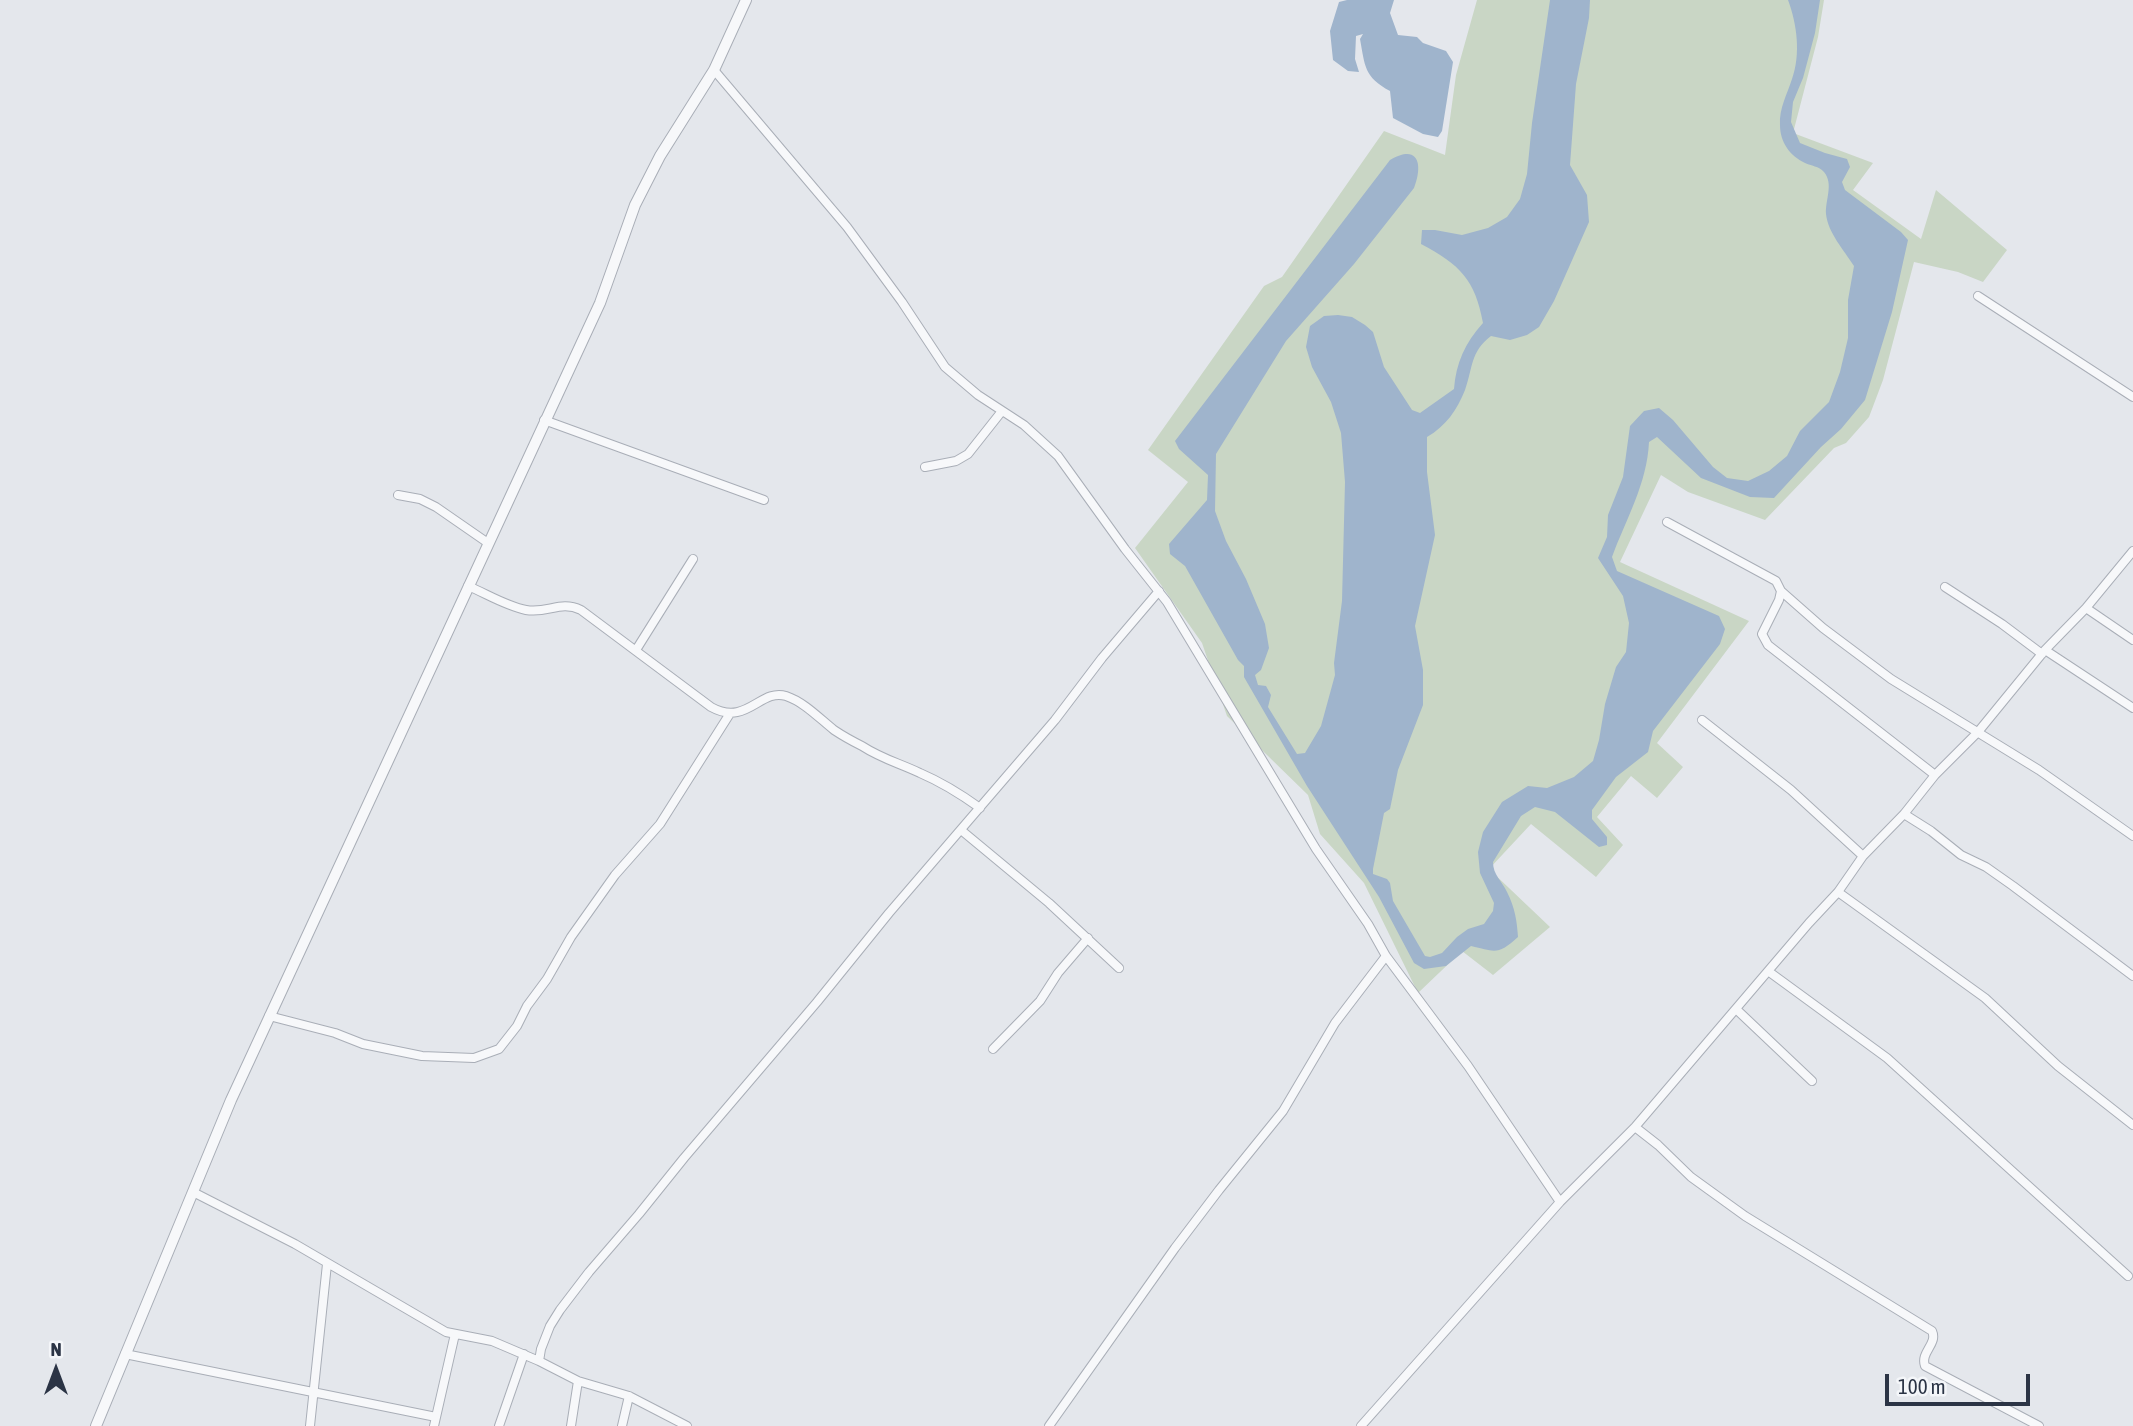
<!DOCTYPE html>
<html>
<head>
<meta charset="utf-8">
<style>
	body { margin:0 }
	#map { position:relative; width:2133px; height:1426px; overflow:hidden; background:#e4e7ec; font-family:"Asap Condensed",sans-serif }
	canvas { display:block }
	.north { position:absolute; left:21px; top:1335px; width:70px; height:70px; -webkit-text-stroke:5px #f4f6f9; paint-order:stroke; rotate:0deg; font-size:19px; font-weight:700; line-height:28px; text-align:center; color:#2b3445 }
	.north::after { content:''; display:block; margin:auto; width:24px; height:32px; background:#2b3445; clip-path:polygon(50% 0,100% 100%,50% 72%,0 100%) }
	.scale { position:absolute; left:1885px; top:1374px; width:145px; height:32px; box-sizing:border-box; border:4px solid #2b3445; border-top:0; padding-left:9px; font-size:21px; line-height:24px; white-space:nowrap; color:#2b3445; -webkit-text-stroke:5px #f4f6f9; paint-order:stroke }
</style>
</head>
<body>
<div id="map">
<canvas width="2133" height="1426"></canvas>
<div class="north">N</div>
<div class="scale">100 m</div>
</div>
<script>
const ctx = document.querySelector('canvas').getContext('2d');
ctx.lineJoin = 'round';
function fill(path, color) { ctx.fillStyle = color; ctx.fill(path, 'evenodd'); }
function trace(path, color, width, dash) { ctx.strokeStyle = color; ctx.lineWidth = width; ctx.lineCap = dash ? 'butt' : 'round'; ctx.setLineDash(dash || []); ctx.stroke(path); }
const green = new Path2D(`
	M1477,0H1824L1818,37L1793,133L1873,163L1853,190L1921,239L1936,190L2007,250L1983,282L1958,272L1914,262L1883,380L1869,417L1846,443L1834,448L1765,520L1688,492L1661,475L1620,562L1749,621L1657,743L1683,767L1657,798L1631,776L1597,817L1623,845L1596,877L1531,824L1489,869L1550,927L1493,975L1462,951L1418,993L1364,883L1320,834L1308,795L1227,716L1202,643L1135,548L1188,482L1148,450L1264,286L1282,277L1384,131L1445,155L1456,75Z`);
const water = new Path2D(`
	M1347,0H1394L1390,13L1398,35L1417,37L1423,43L1446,51L1453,62L1442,131L1438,137L1423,134L1393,118L1390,91C1364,77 1365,66 1360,39L1363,34L1356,36L1355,59L1359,72L1348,71L1333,60L1330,31L1339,2Z
	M1550,0H1590L1589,18L1576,84L1570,165L1587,195L1589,222L1554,301L1539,327L1527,335L1510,340L1491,336C1470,352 1473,368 1465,390C1457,410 1446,426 1427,437V472L1435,535L1415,626L1423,670V705L1398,770L1390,809L1384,813L1373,869V874L1387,879L1390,883L1393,901L1425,956L1430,957L1442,953L1457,937L1468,929L1484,924L1493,911L1494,903L1480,873L1478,852L1483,832L1502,802L1528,786L1547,788L1574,777L1593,761L1599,740L1605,704L1616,667L1626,652L1629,623L1623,596L1598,558L1607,537L1608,515L1623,477L1630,426L1644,411L1659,408L1673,420L1713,467L1727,478L1748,481L1769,471L1787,456L1800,431L1829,402L1840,372L1848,338V300L1854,266C1844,250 1828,233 1826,214C1825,200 1834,184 1824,172C1819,166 1811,166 1805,163C1790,156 1780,142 1780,125C1779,108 1787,95 1792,79C1801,54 1797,24 1788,0H1820L1815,33L1803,78L1793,102L1791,122L1800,143L1825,153L1847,159L1850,167L1842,182L1845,190L1901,232L1908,240L1892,312L1865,400L1841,429L1821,447L1774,498L1750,497L1701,478L1657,437L1649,442C1647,484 1626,519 1612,557L1617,571L1719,616L1725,629L1720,644L1653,731L1648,752L1616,777L1592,810V819L1607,837V845L1599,847L1555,812L1535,807L1521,816L1493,862C1493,875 1502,881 1507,892C1515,908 1517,921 1518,937C1498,955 1496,952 1471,946L1446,966L1424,969L1414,963L1379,897L1307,786L1244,677V666L1238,660L1185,566L1170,554L1169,544L1207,500L1208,475L1179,449L1175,441L1390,160C1419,143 1423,165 1414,188L1354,264L1286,341L1216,454L1215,511L1226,541L1246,579L1265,624L1269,648L1261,670L1255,675L1258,685L1266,686L1271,695L1268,707L1297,754L1305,753L1321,726L1335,675L1334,663L1342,601L1345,482L1341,433L1331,402L1312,367L1306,347L1310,326L1324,316L1338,315L1352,317L1365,325L1373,332L1384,367L1412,410L1420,413L1454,389C1456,363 1465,343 1483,323C1475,279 1460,265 1421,244L1422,230H1435L1462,235L1488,228L1507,217L1520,199L1527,174L1532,123Z`);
const minor = new Path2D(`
	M714,70L847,227L902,302L945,367L978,395L1024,425L1058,456L1125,549L1167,602L1316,849L1368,924L1386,956L1468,1066L1560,1202
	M1978,296L2133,397
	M544,420L764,500
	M925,467L956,461L968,454L1002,411
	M398,495L420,499L436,507L488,543
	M1667,522L1776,581L1781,591L1779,600L1762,634L1768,645L1935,775
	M468,586C487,594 506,606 526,610C548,614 560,600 581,610L711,707C747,727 760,688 786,696C804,702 819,718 834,730C843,736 852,741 862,746C882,759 899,763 920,773C941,782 962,795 980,808
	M1945,587L2002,624L2042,654
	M1781,591L1823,628L1891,679L2039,770L2133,836
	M2086,608L2133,640
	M636,650L693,559
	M2045,650L2133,708
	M1702,720L1791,790L1863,856
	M1904,814L1931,831L1961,855L1986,867L2013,886L2133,976
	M961,830L1049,903L1119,968
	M1838,892L1985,998L2058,1066L2133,1125
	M1768,971L1887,1058L2128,1276
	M1736,1009L1812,1081
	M269,1016L335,1033L363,1044L422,1056L474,1058L499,1049L517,1026L527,1006L547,979L571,937L615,875L660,824L729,715
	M993,1049L1040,1001L1058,973L1088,938
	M1635,1127L1658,1145L1691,1177L1745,1216L1932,1331C1938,1344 1920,1352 1925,1366L2039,1426
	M193,1192L295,1244L446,1332L492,1341L539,1361L541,1349L550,1326L560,1310L589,1272L639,1214L684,1158L817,1002L889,913L1055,720L1102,658L1159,591
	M125,1354L436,1417
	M539,1361L578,1381L629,1396L687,1426
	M310,1426L327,1264
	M434,1426L455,1334
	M499,1426L524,1354
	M571,1426L578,1381
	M622,1426L629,1396
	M1049,1426L1175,1248L1219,1190L1283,1111L1335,1023L1386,956
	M1361,1426L1560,1202L1635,1127L1809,923L1838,892L1863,856L1904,814L1935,775L1978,732L2045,650L2086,608L2133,551`);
const tertiary = new Path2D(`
	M96,1426L231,1100L600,303L635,205L660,156L714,70L746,0`);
fill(green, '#c9d6c5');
fill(water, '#9fb4cc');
trace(minor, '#a9aeb7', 10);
trace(tertiary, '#a9aeb7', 12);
trace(minor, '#f7f8fa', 8);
trace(tertiary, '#f7f8fa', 10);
</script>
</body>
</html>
